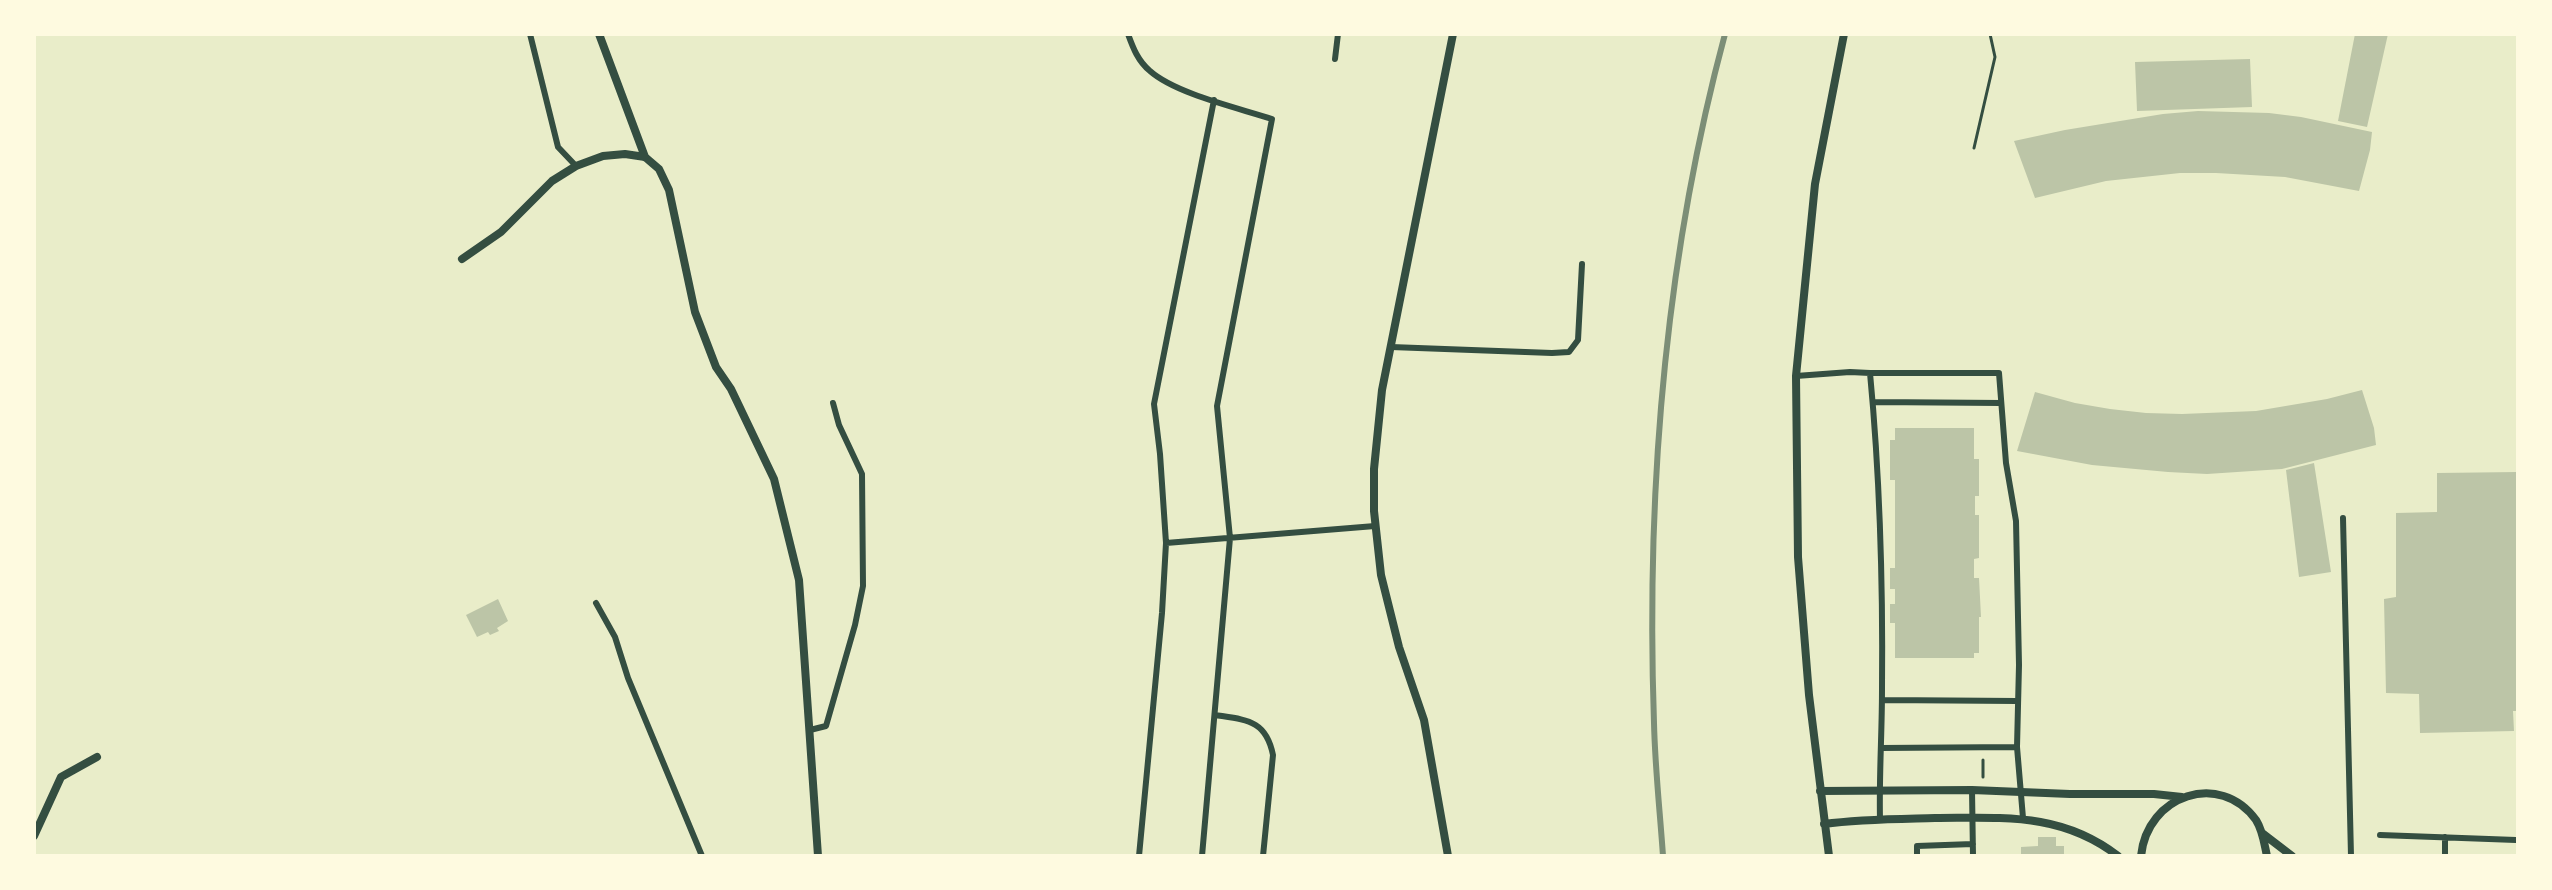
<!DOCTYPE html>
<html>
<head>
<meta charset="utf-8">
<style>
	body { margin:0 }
	#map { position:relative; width:2552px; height:890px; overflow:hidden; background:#e9edc9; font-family:Raleway,sans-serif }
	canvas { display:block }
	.frame { position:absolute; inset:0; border:36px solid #fefae0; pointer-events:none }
</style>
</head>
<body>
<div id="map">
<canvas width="2552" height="890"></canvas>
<div class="frame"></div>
</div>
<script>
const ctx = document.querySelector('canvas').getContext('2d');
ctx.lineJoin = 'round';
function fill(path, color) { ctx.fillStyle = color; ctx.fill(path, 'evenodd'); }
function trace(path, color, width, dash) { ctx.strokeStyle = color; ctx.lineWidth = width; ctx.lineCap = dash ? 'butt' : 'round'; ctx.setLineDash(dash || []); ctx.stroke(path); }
const building = new Path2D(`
	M2355,34H2388L2367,127L2338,121Z
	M2250,59L2252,107L2137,111L2135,62Z
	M2198,111L2269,113L2301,117L2372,132L2370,150L2359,191L2285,177L2216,173H2180L2106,181L2035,198L2014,141L2065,130L2163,114Z
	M2362,390L2374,428L2376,445L2282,469L2207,474L2168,472L2092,465L2017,451L2035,392L2075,403L2110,409L2146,413L2182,414L2256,411L2327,399Z
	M1895,428H1974V459H1979V496H1975V515H1979V558L1974,559V578H1979L1981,617H1979V653H1974V658H1895V623H1890V604H1895V589H1890V568H1895V480H1890V440H1895Z
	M2314,463L2331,572L2299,577L2286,470Z
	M2518,472V711H2513L2514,731L2420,733L2419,694L2386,693L2384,599L2396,597V513L2437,512V473Z
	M498,599L508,621L497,628L499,631L490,635L488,632L477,637L466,615Z
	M2038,837H2056V846H2064V856H2021V847L2038,846Z`);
const path = new Path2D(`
	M1974,148L1995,57L1990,34
	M1983,760V777`);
const service = new Path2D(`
	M530,34L558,147L576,166
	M1128,34C1133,48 1138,61 1150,71C1176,94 1239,108 1272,119L1217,406L1230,538L1202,856
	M1335,59L1338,34
	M1214,100L1154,404L1160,454L1166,543L1375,526
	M1391,347L1552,353L1569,352L1578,340L1582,264
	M1870,373H1999L2006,463L2016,521L2019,665L2017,747L2023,818
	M1796,376L1850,372L1870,373C1880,478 1883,585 1882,690C1882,733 1879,776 1880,819
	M1873,402L2001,403
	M2343,518L2351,856
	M596,603L615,637L628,678L702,856
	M1882,700L2017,701
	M1215,715C1247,720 1266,720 1273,755L1263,856
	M810,730L826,726L855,625L863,586L862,474L839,425L833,403
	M1881,748L2017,747
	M1972,790L1973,856
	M2380,835L2516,840
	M2445,837V856
	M1139,856L1162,613L1166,543
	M1917,856V846L1973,844`);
const minor = new Path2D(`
	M599,34L645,157
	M462,259L501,232L552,181L576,166L603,156L625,154L645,157L659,169L669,190L695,312L716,367L731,389L774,479L799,580L818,856
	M1820,791L1972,790L2070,794H2154L2182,797
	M1824,824C1861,819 1898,819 1935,818C2003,818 2061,812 2118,856
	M2262,833L2292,856
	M34,836L61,777L97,757
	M1448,856L1424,720L1399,647L1381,575L1374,511V469L1382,390L1453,34
	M1829,856L1809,695L1798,557L1796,376L1815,184L1844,34
	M2141,856C2147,795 2220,770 2256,820C2263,831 2264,843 2267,856`);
const rail = new Path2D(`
	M1663,856C1660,812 1655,768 1654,723C1646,493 1665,257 1725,34`);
fill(building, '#bcc5a7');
trace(path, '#344e41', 3);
trace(service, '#344e41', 6);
trace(minor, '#344e41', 8);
trace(rail, '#7c8e77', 6);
</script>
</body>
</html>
